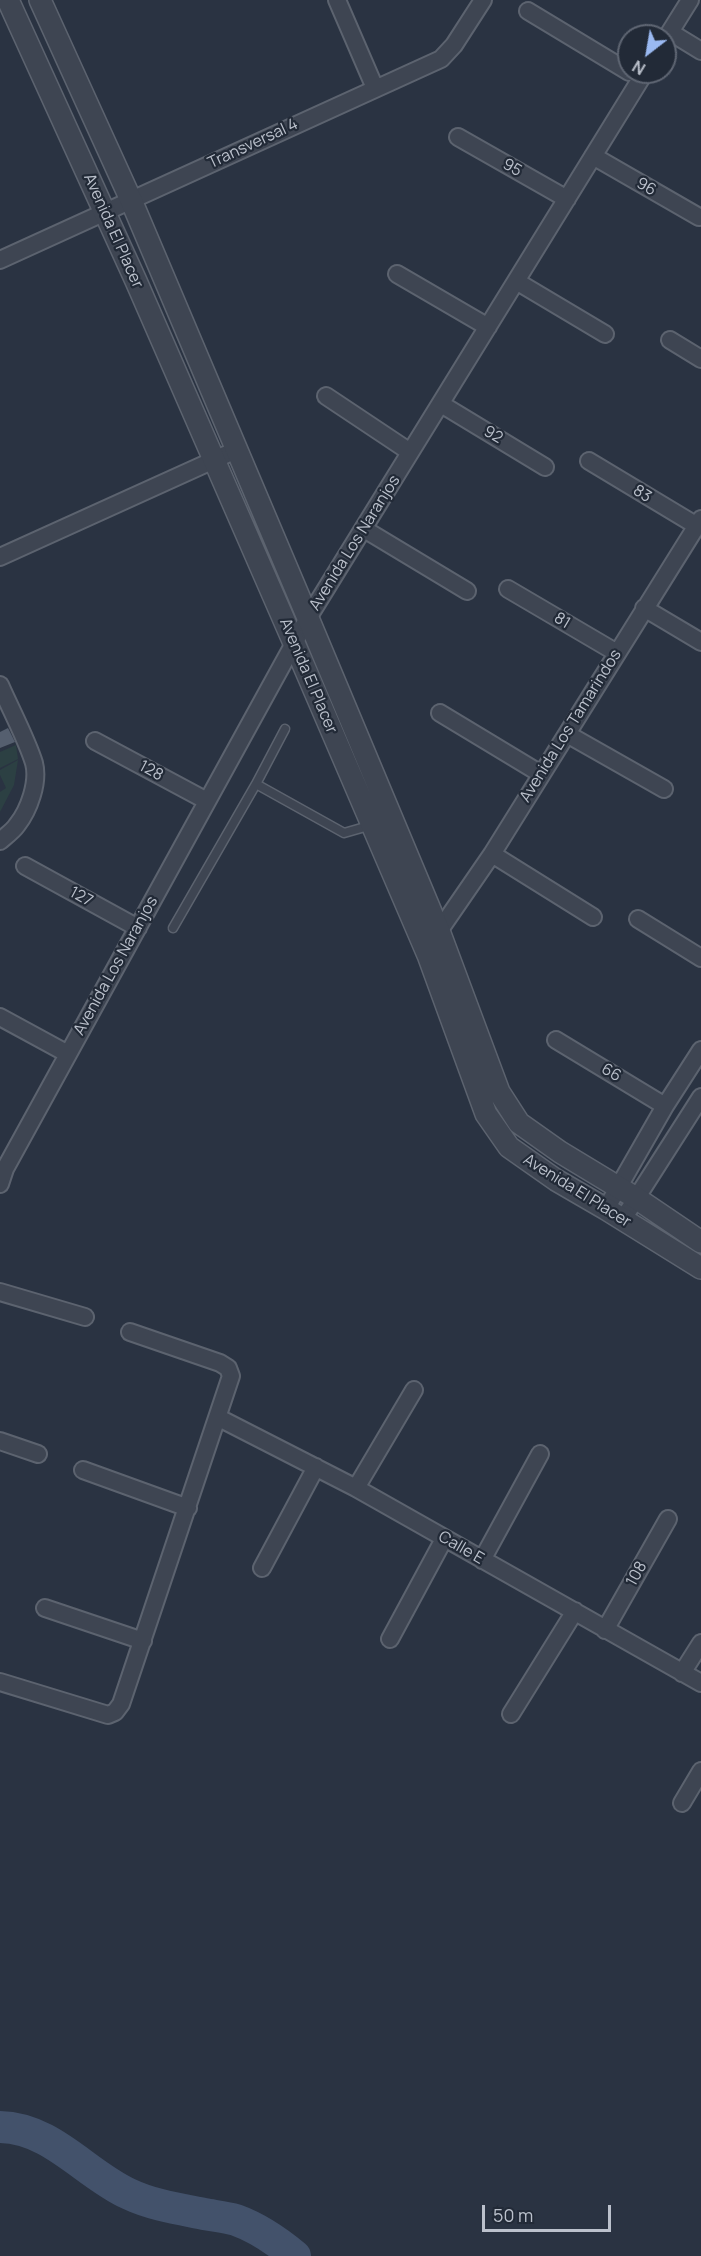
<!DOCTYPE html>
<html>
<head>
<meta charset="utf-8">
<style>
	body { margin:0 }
	#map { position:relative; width:701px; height:2256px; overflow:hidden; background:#2a3342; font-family:Manrope,sans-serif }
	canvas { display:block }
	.north { position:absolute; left:617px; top:24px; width:60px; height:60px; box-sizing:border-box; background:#222a37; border:2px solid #5f6673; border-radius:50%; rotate:211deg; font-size:16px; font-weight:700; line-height:24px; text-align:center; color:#bbc1cc }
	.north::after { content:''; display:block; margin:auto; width:21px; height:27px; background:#9ab9f1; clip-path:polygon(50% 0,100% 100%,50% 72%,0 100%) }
	.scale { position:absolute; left:482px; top:2205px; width:129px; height:27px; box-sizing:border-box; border:3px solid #bbc1cc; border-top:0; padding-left:8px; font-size:18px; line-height:21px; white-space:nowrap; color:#bbc1cc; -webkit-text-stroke:4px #222a37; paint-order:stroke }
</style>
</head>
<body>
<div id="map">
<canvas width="701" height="2256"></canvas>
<div class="north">N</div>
<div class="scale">50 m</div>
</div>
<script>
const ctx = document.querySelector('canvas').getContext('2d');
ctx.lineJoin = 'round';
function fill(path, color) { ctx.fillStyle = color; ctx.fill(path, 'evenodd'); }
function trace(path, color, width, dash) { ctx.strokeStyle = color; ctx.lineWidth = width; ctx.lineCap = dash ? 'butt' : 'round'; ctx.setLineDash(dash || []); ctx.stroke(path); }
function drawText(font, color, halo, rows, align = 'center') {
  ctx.font = font + ' Manrope,sans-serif'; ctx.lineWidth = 4.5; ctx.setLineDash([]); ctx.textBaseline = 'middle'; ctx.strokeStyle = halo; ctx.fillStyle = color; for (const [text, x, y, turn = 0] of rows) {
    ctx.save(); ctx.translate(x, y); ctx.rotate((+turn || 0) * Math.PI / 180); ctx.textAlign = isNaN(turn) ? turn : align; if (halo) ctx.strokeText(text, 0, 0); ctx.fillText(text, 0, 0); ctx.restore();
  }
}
const green = new Path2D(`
	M16,745L18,759L0,768V752Z
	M18,760L14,785L0,812V792L6,788L0,775V770Z`);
const river = new Path2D(`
	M0,2127C52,2128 85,2174 129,2194C152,2205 179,2209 204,2214C215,2216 226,2217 236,2220C258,2228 277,2241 295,2256`);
const building = new Path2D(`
	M8,728L15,742L0,748V732Z`);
const service = new Path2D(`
	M256,784L285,729
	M173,928L256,784L344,833L372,825`);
const minor = new Path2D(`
	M337,0L375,88
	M528,11L629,72
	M670,32L701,51
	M665,40L690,0
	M458,137L567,199
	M593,156L699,217
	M0,260L441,59L454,45L483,0
	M397,274L488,327
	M516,281L605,334
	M670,340L701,359
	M326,396L410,452
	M441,404L545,467
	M589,461L697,526
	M364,529L467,591
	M0,557L236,450
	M508,589L617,653
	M644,608L701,642
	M0,685C10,708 27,740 34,763C39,782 29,810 17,825C13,831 6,836 0,841
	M440,713L541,774
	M567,734L664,789
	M95,741L207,801
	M492,854L593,917
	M25,866L138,928
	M638,919L701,958
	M439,931L492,854L701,519
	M0,1017L68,1054
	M556,1040L665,1106
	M0,1184L5,1169L308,618L645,72
	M606,1209L665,1106L701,1050
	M623,1219L701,1097
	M0,1292L85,1317
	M219,1418L356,1488L701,1683
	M0,1441L38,1454
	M83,1470L188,1508
	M356,1488L414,1390
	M482,1560L540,1454
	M262,1568L316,1467
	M45,1608L143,1641
	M605,1630L668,1519
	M390,1639L444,1539
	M682,1673L701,1643
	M0,1682L108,1715L115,1712L121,1704L231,1376L228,1368L220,1363L130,1332
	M511,1714L575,1611
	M682,1803L701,1771`);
const tertiary = new Path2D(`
	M8,0L136,281L294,643L428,955L486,1114L509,1147L556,1180L606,1209L701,1268
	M40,0L131,200L308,618L439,931L499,1092L519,1123L560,1152L636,1198L701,1242`);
const streetNames = [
	["Transversal 4",253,144,-25],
	["95",512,168,30],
	["96",646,187,30],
	["Avenida El Placer",113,231,66],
	["92",493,435,31],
	["83",642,494,32],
	["Avenida Los Naranjos",355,543,-58],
	["81",562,621,31],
	["Avenida El Placer",308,676,67],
	["Avenida Los Tamarindos",571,726,-58],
	["128",151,771,28],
	["127",81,897,28],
	["Avenida Los Naranjos",116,966,-61],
	["66",611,1073,31],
	["Avenida El Placer",577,1191,32],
	["Calle E",461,1548,30],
	["108",637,1574,-61]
];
fill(green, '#2c4043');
trace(river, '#43526b', 32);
fill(building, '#555f6f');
trace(service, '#5c636f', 11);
trace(minor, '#5c636f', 20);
trace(tertiary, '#5c636f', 24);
trace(service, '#3e4552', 8);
trace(minor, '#3e4552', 16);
trace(tertiary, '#3e4552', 21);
drawText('16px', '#bbc1cc', '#222a37', streetNames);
</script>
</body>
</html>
